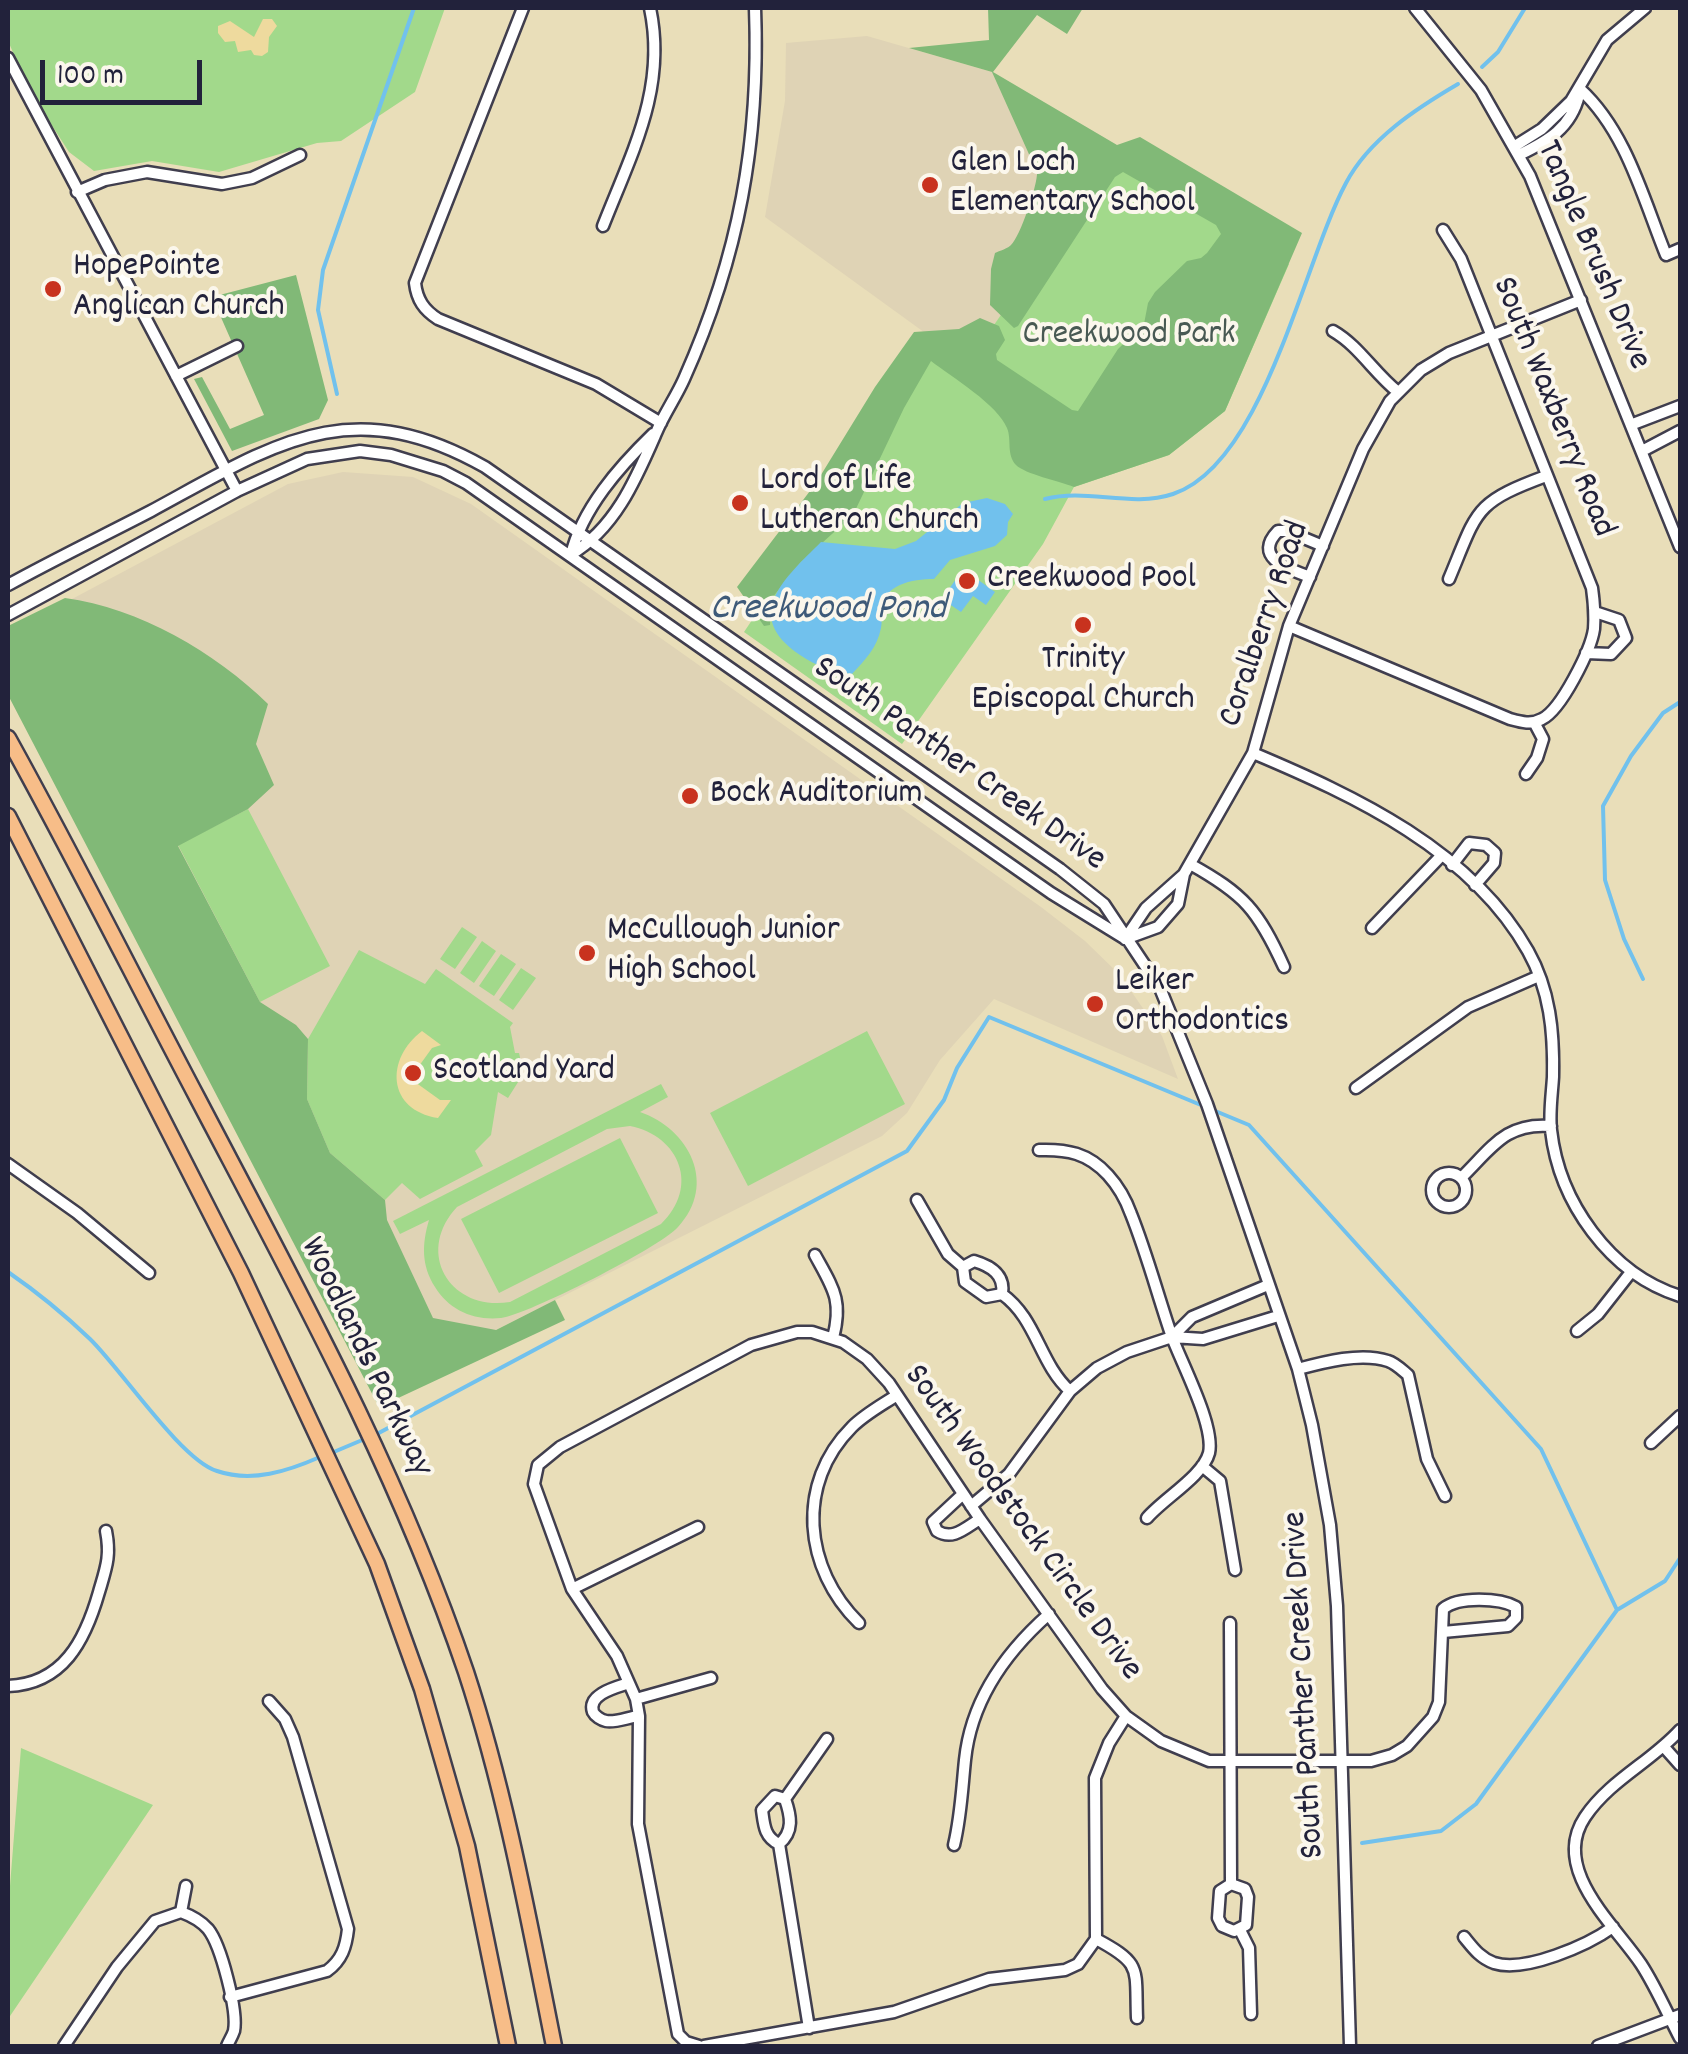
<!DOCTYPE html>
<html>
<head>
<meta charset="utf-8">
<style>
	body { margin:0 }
	#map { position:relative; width:1688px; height:2054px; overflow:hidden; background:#e9deb9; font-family:Dekko,sans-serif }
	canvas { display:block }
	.frame { position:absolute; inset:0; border:10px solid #22223b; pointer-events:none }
	.scale { position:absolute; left:40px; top:60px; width:162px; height:45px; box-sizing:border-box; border:5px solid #22223b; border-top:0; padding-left:12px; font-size:30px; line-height:35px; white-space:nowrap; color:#22223b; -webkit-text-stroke:8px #fbf7ec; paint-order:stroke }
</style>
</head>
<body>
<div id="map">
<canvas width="1688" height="2054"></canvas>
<div class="frame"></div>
<div class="scale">100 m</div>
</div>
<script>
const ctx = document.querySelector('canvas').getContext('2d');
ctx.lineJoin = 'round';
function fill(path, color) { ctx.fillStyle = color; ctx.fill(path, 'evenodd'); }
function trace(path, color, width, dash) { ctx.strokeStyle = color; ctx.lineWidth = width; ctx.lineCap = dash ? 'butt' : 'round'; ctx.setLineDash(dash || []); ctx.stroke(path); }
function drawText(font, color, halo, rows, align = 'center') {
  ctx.font = font + ' Dekko,sans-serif'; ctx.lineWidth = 8; ctx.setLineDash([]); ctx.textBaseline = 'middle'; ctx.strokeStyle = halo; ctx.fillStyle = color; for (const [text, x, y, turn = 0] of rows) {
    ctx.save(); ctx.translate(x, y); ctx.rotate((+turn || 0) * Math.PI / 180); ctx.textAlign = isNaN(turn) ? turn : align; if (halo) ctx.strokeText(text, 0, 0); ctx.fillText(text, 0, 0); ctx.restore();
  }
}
const built = new Path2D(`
	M867,36L992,72L1117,145L968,364L765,217L785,101L786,43Z
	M343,472L413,477L471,504L1041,907L1085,941L1120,975L1162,1036L1178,1079L994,999L940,1060L907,1113L882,1136L384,1386L113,677L72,599L288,484Z`);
const green = new Path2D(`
	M8,8H445L415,92L341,141L317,143L219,172L152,161L94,171L69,152L31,93L8,41Z
	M1111,154L1289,264L1225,411L1169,455L1074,487L1043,544L902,744L744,632L849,475L930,336L968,363Z
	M248,809L330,966L260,1002L178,845Z
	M462,927L477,937L455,969L440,959Z
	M482,941L496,951L474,983L460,973Z
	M359,950L425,984L436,969L513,1023L510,1027L515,1053H519L522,1066L518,1067L520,1079L508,1098L498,1092L491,1135L475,1151L483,1166L420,1199L402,1183L385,1200L330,1153L307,1099L308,1039Z
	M501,954L516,964L494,996L479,986Z
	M521,968L536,978L513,1010L499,1000Z
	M867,1031L905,1104L748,1186L710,1113Z
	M661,1084L668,1097L640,1112C689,1129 718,1184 678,1227C661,1247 527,1315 501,1318C474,1321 449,1310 435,1287C421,1265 422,1244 429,1220L400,1234L393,1221ZM630,1126C680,1136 700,1187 661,1224L510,1302C451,1312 414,1253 457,1207L607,1129Z
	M620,1138L658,1213L499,1293L461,1219Z
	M21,1748L153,1805L8,2019V1911Z`);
const forest = new Path2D(`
	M988,8H1083L1067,34L1037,15L993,72L1117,145L1140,137L1302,233L1225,411L1169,455L1074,487C1059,481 1025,474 1016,465C1006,454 1012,440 1007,428C998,405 952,377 931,361L904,408L853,515L801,562L772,598L770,625L764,626L737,587L816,483L875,387L914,332L959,329L980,318L999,326L1005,340L996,354L997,360L1072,410L1078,411L1118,349L1144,324L1148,303L1155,292L1187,261L1201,258L1207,253L1221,234L1216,225L1123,172L1115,177L1018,326L1014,328L990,305L991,269L995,253C999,251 1009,248 1011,245C1020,237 1038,184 1037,172L992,72L909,48L989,40Z
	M296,275L328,400L319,419L232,451L194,379L202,377L230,429L264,415L212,297Z
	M65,598C139,608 215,652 268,704L256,744L274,785L248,809L178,846L260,1002L296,1025L308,1039L307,1099L330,1153L385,1200L387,1220L433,1318L496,1330L555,1300L565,1320L379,1407L8,695V626Z`);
const sand = new Path2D(`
	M263,19H272L277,26L269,37L268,52L262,56L254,55L251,50L238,52L235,41L225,42L218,33V26L230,21L254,37Z
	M422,1031L441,1045L432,1048L414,1073L415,1082L440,1100H451L438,1118C387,1110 385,1059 422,1031Z`);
const water = new Path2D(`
	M987,498L1005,504L1013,514L1008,522L1007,535L995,546L950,560L934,579C912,579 883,584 880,612C880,623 883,618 881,628C877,648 865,660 852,674C832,673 817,666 800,655C741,615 785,578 821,542L895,549L916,541L963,503Z
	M963,569L995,592L986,605L973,596L961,612L942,599Z`);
const stream = new Path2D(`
	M1482,67L1498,52L1525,8
	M337,394L318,310L323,270L414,8
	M1045,499C1087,488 1131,508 1173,494C1264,464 1303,263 1346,183C1369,139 1417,108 1458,84
	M1643,979L1624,939L1605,880L1603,806L1631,756L1663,713L1680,702
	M8,1272C37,1292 65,1315 90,1339C121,1369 181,1460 217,1471C252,1483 288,1471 320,1457
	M375,1435L907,1151L944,1100L957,1068L989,1017L1249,1125L1541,1449L1617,1610L1476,1804L1441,1831L1362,1843
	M329,1454L367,1438
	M1617,1610L1665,1581L1680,1558`);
const minor = new Path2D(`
	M523,8L415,283C417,300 424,310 438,319L596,384L661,423
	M1415,8L1481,90L1530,176L1680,547
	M8,58L237,491
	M1580,89C1626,131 1643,198 1666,255L1680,249
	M1515,146L1542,129L1571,101L1607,40L1645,8
	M1519,155C1548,141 1571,128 1579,95
	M77,192L105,180L147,172L222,184L252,178L300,155
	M603,226C632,152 667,88 650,8
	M1333,331C1359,346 1374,373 1398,392
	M176,376L237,346
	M1633,424L1680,406
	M1642,451L1680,431
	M570,555C615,529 636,479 656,433C664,414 676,397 684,379C739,256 760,141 755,8
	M571,555C582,509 619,467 653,434
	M1310,577C1289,569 1252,558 1278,531H1287L1323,546
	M1449,579C1478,510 1473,503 1546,476
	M8,585C55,559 103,536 151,511C273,445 349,390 485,467L1060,869L1104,904L1160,988L1207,1104L1298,1369L1312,1425L1330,1525L1337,1606L1350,2046
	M8,615L237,491L307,459L360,451L391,455L443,471L466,483L1051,893L1124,938
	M1289,626L1510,719C1521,722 1531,725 1542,719C1561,710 1591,650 1594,629C1595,615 1594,602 1592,588L1461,259L1443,230
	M1586,653L1611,654L1626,638L1619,620L1595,612
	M1253,753C1355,796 1471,850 1528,951C1550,990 1554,1032 1553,1077C1552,1094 1549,1113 1551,1130C1559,1202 1610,1274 1680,1296
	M1526,774L1537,758L1543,739L1534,722
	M1190,864C1244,894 1258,910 1284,967
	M1452,865L1469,843L1486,845L1495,853L1494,863L1475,885
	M1372,928L1441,856
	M1125,939L1158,927L1178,904L1184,874L1253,753L1289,626L1363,449L1390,401L1421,370L1449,353L1581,300
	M1125,939L1146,908L1183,875
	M1356,1088L1468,1007L1539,976
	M1039,1150C1067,1149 1088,1153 1108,1175C1118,1186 1126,1200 1131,1214C1147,1254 1158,1296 1172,1337C1182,1364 1215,1426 1209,1453C1203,1476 1163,1499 1147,1518
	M8,1164L77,1213L149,1273
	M1432 1190a17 17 0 1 1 34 0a17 17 0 1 1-34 0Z
	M1461,1178C1491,1149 1505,1122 1551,1126
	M917,1200L948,1254L963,1267L965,1282L986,1297L1002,1294C1005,1275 991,1266 974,1261L963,1267
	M815,1255C833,1288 843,1300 833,1338
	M1002,1294C1037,1319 1039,1363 1070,1391
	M1577,1331L1598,1314L1631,1272
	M1172,1337L1192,1317L1268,1285
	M1298,1369C1324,1362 1361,1352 1388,1361C1395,1363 1402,1370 1408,1375L1427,1459L1445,1496
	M1651,1443L1680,1416
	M1202,1466L1220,1481L1235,1570
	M963,1494L933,1522L937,1531C953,1541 965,1528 980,1519
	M971,1506L1009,1474L1070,1391L1097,1368L1127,1352L1172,1337L1203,1339L1278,1316
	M572,1589L698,1527
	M859,1623C804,1569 795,1484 852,1427C865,1414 882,1405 897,1395
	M1230,1623L1231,1884
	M629,1683C617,1687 587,1694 593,1712C595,1716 601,1720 606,1721C615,1723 629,1717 639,1716
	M8,1686C63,1684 85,1641 99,1592C106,1568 111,1556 106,1531
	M636,1699L711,1678
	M1680,1730C1651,1762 1610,1780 1585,1817C1550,1869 1614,1924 1641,1964C1656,1987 1667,2013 1680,2038
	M1664,1747L1680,1765
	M785,1799L827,1739
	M779,1844C794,1832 791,1816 785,1799L775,1796L762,1810C764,1824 764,1837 779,1844L809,2028
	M954,1845C961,1816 962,1789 965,1760C971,1701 1006,1652 1049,1614
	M1231,1884L1245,1889L1248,1897L1246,1925L1234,1931L1222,1926L1218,1918L1220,1891Z
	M181,1912C192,1916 200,1920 208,1929C221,1945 238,2011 234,2031C232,2037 229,2041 227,2046
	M181,1912L186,1886
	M1240,1930L1249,1948L1251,2014
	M1464,1937C1473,1948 1480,1958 1494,1963C1525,1973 1588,1945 1613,1927
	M1096,1939C1143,1964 1135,1968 1137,2018
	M230,1997L327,1971C342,1960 346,1947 348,1929L293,1737L285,1719L269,1701
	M64,2046L117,1967L155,1921L181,1912
	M699,2046L686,2042L678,2034L638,1824L639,1716L636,1699L617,1656L572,1589L534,1484L538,1465L560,1447L751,1345L797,1332H812L843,1342L867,1359L889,1383L980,1519L1102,1689L1126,1716L1161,1741L1209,1761H1371L1392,1755L1407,1746L1433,1717L1439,1702L1443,1609C1458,1596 1500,1598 1516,1607V1618L1508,1626L1443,1632
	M704,2046L894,2012L989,1979L1065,1970L1078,1964L1096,1939L1095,1778L1109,1743L1126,1716
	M1598,2046L1680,2015`);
const major = new Path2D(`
	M8,738C74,857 134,978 198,1099C296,1286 398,1471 466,1672C506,1794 529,1921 554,2046
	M8,816L241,1273L377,1564L422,1689L467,1846L508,2046`);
const markers = [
	[930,185,10,"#c8321e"],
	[53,289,10,"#c8321e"],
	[740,503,10,"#c8321e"],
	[967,581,10,"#c8321e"],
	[1083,625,10,"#c8321e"],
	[690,796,10,"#c8321e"],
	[587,953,10,"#c8321e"],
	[1095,1004,10,"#c8321e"],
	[413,1073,10,"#c8321e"]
];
const poiNames = [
	["Glen Loch",950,165],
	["Elementary School",950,205],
	["HopePointe",73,269],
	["Anglican Church",73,309],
	["Lord of Life",760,483],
	["Lutheran Church",760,523],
	["Creekwood Pool",987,581],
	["Trinity",1083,662,"center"],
	["Episcopal Church",1083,702,"center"],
	["Bock Auditorium",710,796],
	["McCullough Junior",607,933],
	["High School",607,973],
	["Leiker",1115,984],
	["Orthodontics",1115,1024],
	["Scotland Yard",433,1073]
];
const streetNames = [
	["Tangle Brush Drive",1591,256,67],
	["South Waxberry Road",1551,408,68],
	["Coralberry Road",1267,625,-71],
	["South Panther Creek Drive",958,766,35],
	["Woodlands Parkway",364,1358,64],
	["South Woodstock Circle Drive",1021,1524,54],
	["South Panther Creek Drive",1307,1685,-93]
];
const parkNames = [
	["Creekwood Park",1129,337]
];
const waterNames = [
	["Creekwood Pond",828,612]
];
fill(built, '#dfd3b5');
fill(green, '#a2d98b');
fill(forest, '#81b977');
fill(sand, '#eeda9e');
fill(water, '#71c1ed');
trace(stream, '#71c1ed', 4);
trace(minor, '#403e4e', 15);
trace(major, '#403e4e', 19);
trace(minor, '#fff', 10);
trace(major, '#f7bd88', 14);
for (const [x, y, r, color] of markers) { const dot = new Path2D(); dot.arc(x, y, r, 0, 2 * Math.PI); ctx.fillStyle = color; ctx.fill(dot); trace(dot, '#fbf7ec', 4); }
drawText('35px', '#22223b', '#fbf7ec', poiNames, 'left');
drawText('35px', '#22223b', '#fbf7ec', streetNames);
drawText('35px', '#485953', '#fbf7ec', parkNames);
drawText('italic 38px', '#3e5a79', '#fbf7ec', waterNames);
</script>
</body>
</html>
